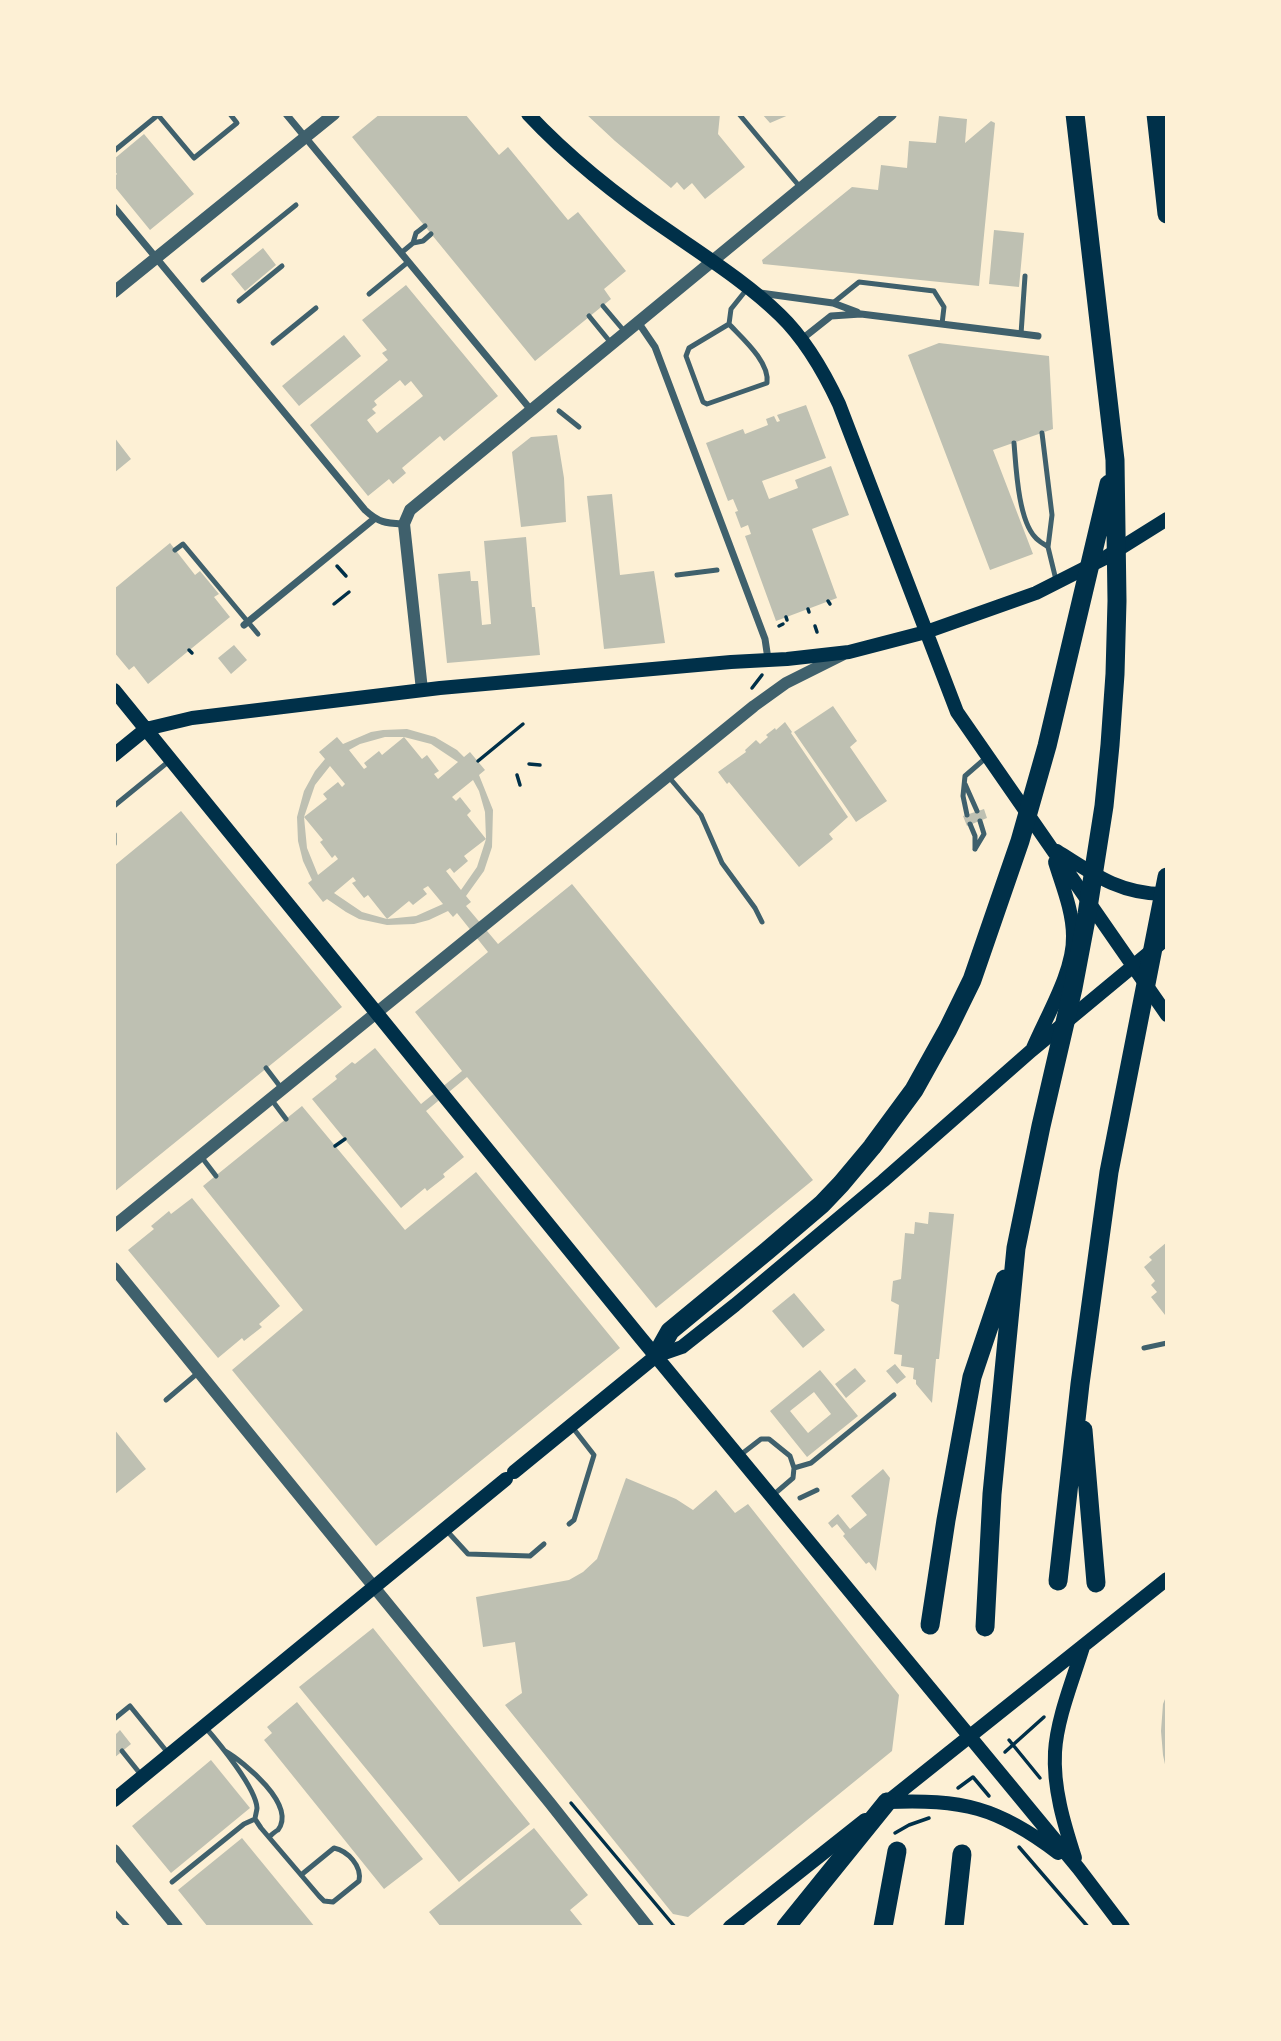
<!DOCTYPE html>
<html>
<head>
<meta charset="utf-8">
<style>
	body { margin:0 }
	#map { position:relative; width:1281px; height:2041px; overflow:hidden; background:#fdf0d5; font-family:Figtree,sans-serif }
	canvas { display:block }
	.frame { position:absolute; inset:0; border:116px solid #fdf0d5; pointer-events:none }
</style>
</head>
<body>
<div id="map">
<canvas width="1281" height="2041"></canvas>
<div class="frame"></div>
</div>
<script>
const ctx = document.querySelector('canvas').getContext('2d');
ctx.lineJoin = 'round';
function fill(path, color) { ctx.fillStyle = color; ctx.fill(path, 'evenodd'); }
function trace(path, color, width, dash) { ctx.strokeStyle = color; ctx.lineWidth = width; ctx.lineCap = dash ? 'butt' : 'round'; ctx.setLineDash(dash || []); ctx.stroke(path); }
const building = new Path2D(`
	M380,114H465L499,155L508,147L568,220L578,212L626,271L604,289L611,299L535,361L352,137Z
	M586,114H720L718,134L745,167L705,199L692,183L684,190L677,182L671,188L615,141Z
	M762,114H791L770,123Z
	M939,116L967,119L965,143L991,121L995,123L979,286L763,264L762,260L852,187L878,190L881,165L907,168L909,141L936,143Z
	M144,134L194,194L150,230L114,186V177L117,174L114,170V159Z
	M994,230L1024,233L1019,287L989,284Z
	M263,248L276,265L245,291L231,274Z
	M406,285L498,396L444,441L440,436L402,468L406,473L393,484L389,479L368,496L310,425L388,360L382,353L387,350L362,320ZM400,380L405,386L411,381L423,396L377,433L367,420L376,413L372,409L377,405L374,401Z
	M344,335L361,356L299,406L282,386Z
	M939,343L1049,356L1053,429L993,450L1033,554L990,570L908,355Z
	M806,405L826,458L762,481L769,499L798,488L795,480L831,466L849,515L812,529L837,598L776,621L745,536L751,534L748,525L741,528L735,512L738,511L733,499L728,501L706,443L743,429L745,434L768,425L766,419L774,416L777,422L780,421L777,415Z
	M557,435L564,478L566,522L521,527L512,452L531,437Z
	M114,437L131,459L114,473Z
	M612,494L620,575L654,571L665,643L604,649L587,496Z
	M526,537L532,607H535L540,655L447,663L438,574L470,571L471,581H478L482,625L491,624L484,541Z
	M170,543L195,575L200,571L219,594L214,597L230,617L148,684L134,666L129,670L114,652V589Z
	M234,645L247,660L231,674L218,658Z
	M833,706L857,741L850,747L887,801L856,822L794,732Z
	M785,722L792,732L791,733L848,817L829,834L833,839L799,867L729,782L727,784L718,772L746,752L745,750L756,740L760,744L768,737L766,735L775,728L776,730Z
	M407,729L435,737L457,750L464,757L470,752L485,770L479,775L493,810L492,847L484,871L466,896L471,902L466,906L498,944L572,884L813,1180L656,1308L467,1077L426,1111L464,1157L443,1174L445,1177L427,1191L425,1188L401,1208L312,1099L337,1079L335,1076L352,1062L355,1064L375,1048L421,1104L462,1071L415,1012L488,952L457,913L453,917L448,911L429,920L414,924L387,925L359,919L346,912L327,899L323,902L308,883L312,880L303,861L298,841L297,817L304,791L315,771L325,759L319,752L337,737L343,744L371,732L383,730ZM385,737H404L382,755L379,751L364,763L367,767L364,769L349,750L360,744ZM404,737L431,744L458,762L438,779L434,774L439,771L427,755L422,759ZM330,766L345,784L342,787L338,782L323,794L327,799L304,817L315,785ZM473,780L479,791L485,812L486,839L467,815L471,811L460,797L456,801L452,797ZM304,817L323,840L320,842L332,858L335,855L338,859L318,875L307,848ZM486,839L477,867L461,890L446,871L450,868L454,873L468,861L464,856ZM353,877L356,881L352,883L364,898L368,895L387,919L362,912L334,893ZM428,886L443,904L416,916L387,919L409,901L413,905L427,894L423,889Z
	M984,809L987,818L967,826L963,816Z
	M181,811L342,1007L114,1192V882L116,880L114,878V866Z
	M302,1106L405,1230L476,1172L620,1348L376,1546L232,1370L303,1310L203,1186Z
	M192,1198L280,1306L259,1324L262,1327L244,1341L242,1338L218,1358L128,1250L154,1229L151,1226L169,1211L171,1214Z
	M929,1212L954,1214L939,1359H936L932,1403L916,1384V1380L913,1379L914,1368L901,1366L902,1355L894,1354L899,1305L891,1301L893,1281L901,1279L905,1233L914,1234L915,1222L928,1224Z
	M1167,1242V1313L1165,1315L1151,1297L1157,1292L1151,1285L1155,1281L1144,1267L1152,1260L1149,1257Z
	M794,1293L825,1330L803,1348L772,1311Z
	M895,1364L906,1377L897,1384L886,1371Z
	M855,1368L866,1381L846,1398L835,1384Z
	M820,1370L858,1416L807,1457L770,1411ZM814,1392L831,1414L808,1433L790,1411Z
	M114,1429L146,1469L114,1495Z
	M883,1469L890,1478L876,1571L869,1562L866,1564L843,1536L845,1534L837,1524L832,1528L828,1523L838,1514L850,1529L867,1515L851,1496Z
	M626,1478L676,1499L693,1510L716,1490L735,1513L748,1504L899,1695L892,1751L688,1917L673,1914L505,1705L522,1693L515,1642L483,1647L476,1597L569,1580L583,1572L597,1559Z
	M373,1628L530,1824L459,1882L299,1687Z
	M1167,1694V1769H1166L1163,1755L1161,1731L1163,1704Z
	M297,1702L423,1859L384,1889L264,1740L272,1733L267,1727Z
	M120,1730L131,1744L114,1758V1736Z
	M211,1760L250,1808L171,1873L132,1826Z
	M534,1828L588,1895L570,1910L584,1927H441L429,1912Z
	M242,1838L315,1927H208L178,1890Z`);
const path = new Path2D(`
	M337,566L346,576
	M828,601L830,604
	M334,604L349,592
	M808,609L809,612
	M786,617L787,620
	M779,626L783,624
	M815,626L817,632
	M189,650L192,653
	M752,688L762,675
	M478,761L523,724
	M529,764L540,765
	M517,775L520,785
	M335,1146L345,1139
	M1009,1740L1040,1778
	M1005,1752L1044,1717
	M958,1788L973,1777L989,1796
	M571,1803L675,1927
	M895,1833L909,1825L929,1818
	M1019,1847L1088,1927`);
const service = new Path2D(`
	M159,114L158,115L194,158L237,123L230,114
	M739,114L800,187
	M114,151L158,115
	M413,243L416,233L425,226
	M401,253L413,243L423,241L431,234
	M203,280L296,205
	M369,294L408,262
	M239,301L282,266
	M833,303L859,282L934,291L944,307L942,324
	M603,306L625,332
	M589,316L611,343
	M729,324C742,338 770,362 767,383L707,404L703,402L686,356L689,348L729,324L731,309L747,289
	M1021,334L1025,276
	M273,343L316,308
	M559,411L579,427
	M1042,433L1052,515L1048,547L1056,580
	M1014,443C1016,466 1018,519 1035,537C1038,541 1044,544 1048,547
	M175,550L183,544L258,634
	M677,575L717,570
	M668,776L701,815L722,863L755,908L762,922
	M965,784L977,811
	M114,806L168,762
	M967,815L963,796L965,776L988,756
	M970,824L975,836V849
	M114,834V844
	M975,849L984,834L980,821
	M266,1068L282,1089
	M271,1099L286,1119
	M200,1155L216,1176
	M1144,1348L1167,1343
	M166,1400L199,1372
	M739,1456L761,1439H769L790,1456L794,1468L793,1478L772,1496
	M794,1468L811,1463L894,1395
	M800,1498L817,1490
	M569,1524L574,1520L594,1455L573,1428
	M447,1531L468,1554L530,1556L544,1544
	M114,1719L130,1706L168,1753
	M205,1727C219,1743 256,1788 257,1808C257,1810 255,1817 255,1819
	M122,1751L142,1776
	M225,1751C244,1762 297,1805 278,1830C277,1830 269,1837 269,1837
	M172,1882L244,1824L255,1819L261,1828L319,1896L324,1901L333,1902L359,1881C362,1866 348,1851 334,1848L301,1875
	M114,1912L128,1927`);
const minor = new Path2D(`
	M286,114L531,410
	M114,207L365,510C379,523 386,523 404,524
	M760,293L833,303L857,312
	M638,322L655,347L765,639L768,659
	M802,339L831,316L861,314L1038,336
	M244,625L374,519`);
const tertiary = new Path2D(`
	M114,292L334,114
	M422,690L404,524L410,510L891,114
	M114,1226L754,706L786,683L842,655
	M114,1268L550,1803L648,1927
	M114,1850L177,1927`);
const secondary = new Path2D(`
	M528,114C571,160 621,199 673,234C709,259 748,284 780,315C806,340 824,372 839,404L957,712L1167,1015
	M114,690L640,1337L1079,1869L1123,1927
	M114,755L146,729L192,718L440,688L731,662L787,659L849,652L926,632L1036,593L1103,559L1167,519
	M1057,851C1094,875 1122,895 1167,894
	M1033,1048C1047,1015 1074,971 1073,936C1073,911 1062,885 1055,862
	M514,1472L656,1356L682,1347L735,1305L883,1181L1032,1050L1167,938
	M114,1800L506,1479
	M887,1802C962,1799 998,1807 1058,1853
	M881,1807L1167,1579
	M1075,1858C1064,1824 1053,1788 1055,1752C1057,1718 1073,1680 1083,1647
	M730,1927L865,1820`);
const motorway = new Path2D(`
	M1156,114L1167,214
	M656,1356L670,1331L767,1251L822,1204L841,1184L872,1147L914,1090L948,1029L972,980L1020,841L1047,746L1109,484
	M1083,1430L1096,1583
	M1058,1581L1080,1384L1109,1172L1167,877
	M930,1625L946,1520L972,1377L1005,1279
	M985,1627L992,1494L1016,1248L1041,1126L1073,988L1087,914L1104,806L1110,745L1115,674L1117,601L1115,460L1075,114
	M786,1927L887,1802
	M883,1927L897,1851
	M954,1927L962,1854`);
fill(building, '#bec0b2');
trace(path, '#003049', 3.5);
trace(service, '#3f606c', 5);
trace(minor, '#3f606c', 7);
trace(tertiary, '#3f606c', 12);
trace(secondary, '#003049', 14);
trace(motorway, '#003049', 19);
</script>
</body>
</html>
